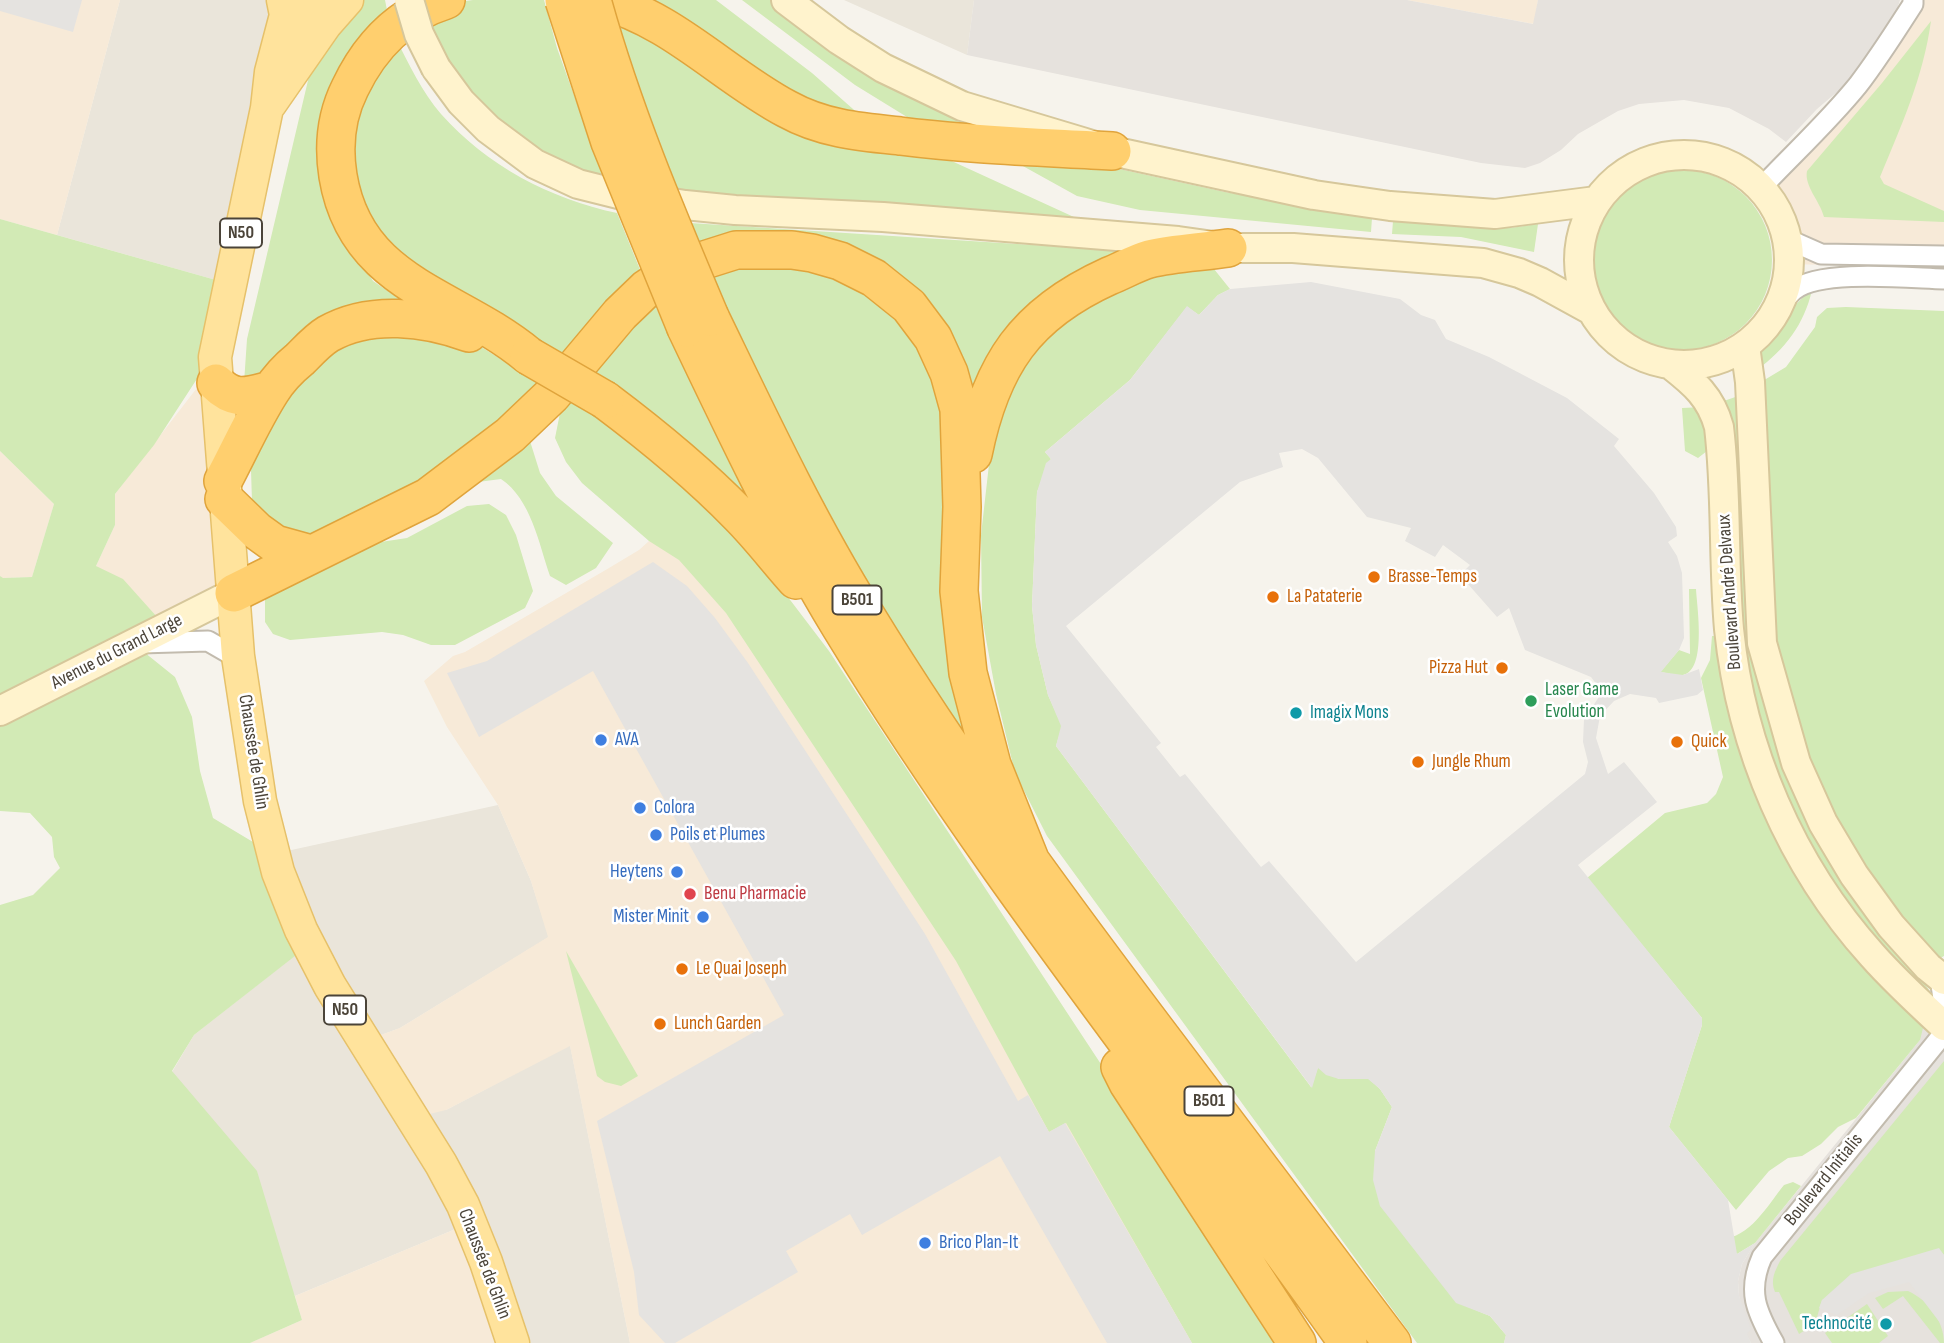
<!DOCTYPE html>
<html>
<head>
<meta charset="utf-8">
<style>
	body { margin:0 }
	canvas { display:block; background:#f6f3ec }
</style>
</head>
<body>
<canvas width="1944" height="1343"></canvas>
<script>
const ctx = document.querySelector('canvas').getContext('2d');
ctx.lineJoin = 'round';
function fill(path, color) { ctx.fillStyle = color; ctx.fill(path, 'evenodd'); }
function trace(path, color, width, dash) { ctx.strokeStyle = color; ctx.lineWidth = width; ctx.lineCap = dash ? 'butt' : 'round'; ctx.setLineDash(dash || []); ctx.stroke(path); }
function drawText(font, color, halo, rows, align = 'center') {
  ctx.font = font + ' "Sofia Sans Condensed",sans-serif'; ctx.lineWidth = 5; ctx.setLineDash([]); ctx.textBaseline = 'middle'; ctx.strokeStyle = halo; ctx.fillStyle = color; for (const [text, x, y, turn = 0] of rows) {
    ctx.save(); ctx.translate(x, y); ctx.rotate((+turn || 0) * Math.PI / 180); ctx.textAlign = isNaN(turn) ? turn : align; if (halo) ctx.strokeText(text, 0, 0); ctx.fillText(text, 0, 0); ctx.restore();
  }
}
const residential = new Path2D(`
	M120,0H283L230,284L57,235Z
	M844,0H974L967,55Z
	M498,805L531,881L549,937L400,1028L365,1041L446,1110L570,1045L630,1343H513L470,1223L295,1296L172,1072L194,1035L308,945L273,854Z`);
const commercial = new Path2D(`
	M0,0H120L57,235L0,219Z
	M1407,0H1538L1534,24Z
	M1913,0H1944V268L1789,264L1787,239L1778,212L1761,188L1784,163Z
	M210,371L234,593L166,627L96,566L115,525V494Z
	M0,451L54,504L32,577L2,578L0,576Z
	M703,519L1233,1343H630L570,1046L446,1110L413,1118L364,1041L400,1028L548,937L531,881L498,805L447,727L424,681L453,656L465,652L609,568L639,550L649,541Z
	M470,1223L513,1343H250L302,1320L295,1296Z`);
const industrial = new Path2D(`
	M974,0H1407L1533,24L1538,0H1900L1892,25L1851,80L1817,109L1786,142L1769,129L1729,108L1684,100L1639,104L1618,111L1578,134L1561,150L1540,163L1525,168L1481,163L967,55Z
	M1920,1016L1944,1033V1343H1751L1746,1334L1739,1296L1738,1281L1742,1264L1755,1243L1920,1040Z`);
const green = new Path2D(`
	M355,0H385L387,10L365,34L321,127L319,170L328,210L373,281L401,300L360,307L258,382L244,383L247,339L310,72Z
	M473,0H544L557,48L603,176L564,168L461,92L425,18L452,3Z
	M649,0H716L812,73L861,116L820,106L769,79Z
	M742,0H773L971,120V127L920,125L855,85Z
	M614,12L698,60L932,152L1087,223L677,195L653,131Z
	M1931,21C1923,78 1902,124 1880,177L1884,184L1944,211V222L1824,217C1820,201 1804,186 1807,171L1882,83Z
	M396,39C409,64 422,92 441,114C486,165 550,199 617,213L643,277L568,361L385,254L348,188L347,123Z
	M1003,155L1064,157L1225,192L1372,218L1371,232L1140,210L1077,196Z
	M1592 260a90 90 0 1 1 180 0a90 90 0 1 1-180 0Z
	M0,219L230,284L217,348L154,445L115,494V525L96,566L123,579L166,627L134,644L175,677L192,717L200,771L213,818L273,854L309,945L194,1035L172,1071L257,1171L302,1320L250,1343H0V905L33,895L60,868L54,857L52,837L30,813L0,811V714L3,709L0,693V576L3,578L32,577L54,504L0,451Z
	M1393,221L1510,228L1538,224L1534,252L1461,237L1392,234Z
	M690,223L1126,251L968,395L907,290L701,249Z
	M816,265L880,301L916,338L934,373L946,419L971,739L964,745L893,638L745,355L709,267Z
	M1214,269L1230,289L1218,295L1199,315L1187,307L1130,380L1045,452L1051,459L1037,492L1032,606L1036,645L1048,695L1062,726L1056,746L1311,1087L1318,1067L1339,1079L1368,1078L1380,1089L1392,1107L1375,1151L1456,1302L1490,1316L1506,1335L1504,1343H1417L1047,836L1015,773L996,694L982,617L981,535L993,429L1029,355L1052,330L1096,299L1146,279L1172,273Z
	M1812,290C1804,325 1785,349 1757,370C1756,349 1793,303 1812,290Z
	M653,301L709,422L760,519L589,373Z
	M1846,307L1944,311V956L1935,961L1897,920L1829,821L1776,679L1756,385L1786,367L1815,327L1817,317L1827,308Z
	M370,332L478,345L543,385L473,455L313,536L273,531L252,502L251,470L272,414L333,346Z
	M1744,394L1759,657L1892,936C1894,943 1895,951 1899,957C1911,975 1934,983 1934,1008L1811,862L1750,714L1718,403Z
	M571,401L595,415L711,506L762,563L829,651L1145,1131L1276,1343H1192L1066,1123L1049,1132L956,961L726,613L679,560L649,541L582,483L566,462L555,438L560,413Z
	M1703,407L1712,441L1707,451L1698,458L1685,451L1682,408Z
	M530,441L540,473L556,496L613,543L596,568L566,585L550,576C539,544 531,499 501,479L478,482L505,463Z
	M489,504L506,515L516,535L533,591L525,608L455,645H431L403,635L382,632L290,640L273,634L265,622V594L361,545L407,538L467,506Z
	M1689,589H1696C1697,607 1707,670 1683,675C1677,676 1667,673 1660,672L1679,650L1690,654Z
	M1712,636H1717L1756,771L1920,1016L1923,1028L1920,1040L1856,1118L1838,1127L1821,1144L1802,1156L1788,1158L1769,1171L1736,1210L1669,1127L1702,1025V1018L1587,878L1665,813L1707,803L1716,794L1723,777L1701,678L1710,660Z
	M566,951L638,1076L621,1086L605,1082L597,1076Z
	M1944,1061V1255L1938,1249L1822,1300L1815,1324L1799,1334L1779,1292H1775C1770,1280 1775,1271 1780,1261Z
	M1793,1182L1801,1186L1755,1243L1737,1254L1721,1239C1750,1238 1767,1206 1784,1185Z
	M1908,1291C1928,1300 1944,1321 1944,1343H1940L1903,1296L1883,1309L1875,1298L1888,1292Z
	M1867,1304L1888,1336L1879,1343H1832L1825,1333Z`);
const parking = new Path2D(`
	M0,0H82L73,32L0,11Z
	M1311,282L1400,299L1421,315L1435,320L1446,339L1489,357L1567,398L1619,439L1614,446L1654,493L1676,527L1677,536L1668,542L1677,556L1682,573L1684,638L1679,650L1661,672L1683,675L1699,669L1703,690L1697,695L1659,703L1656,698L1630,694L1614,701L1600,716L1596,738L1608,774L1624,762L1657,802L1578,865L1702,1018V1025L1669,1127L1728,1200L1737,1254L1755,1243L1742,1264L1738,1281L1739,1296L1751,1329L1747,1334L1751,1343H1504L1506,1335L1490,1316L1456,1303L1380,1206L1373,1180L1375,1151L1392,1107L1380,1089L1368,1079H1339L1326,1075L1318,1068L1312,1088L1056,746L1061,726L1048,695L1036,645L1032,606L1037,492L1046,463L1051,459L1045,452L1130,380L1187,306L1199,315L1218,295L1230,289ZM1302,449L1318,458L1367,517L1411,528L1405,541L1435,557L1443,545L1470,565L1460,575L1497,617L1509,608L1525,650L1591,677L1600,689L1599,697L1584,719L1583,742L1588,762L1585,774L1356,962L1269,861L1261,867L1185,774L1180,777L1156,747L1161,743L1066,626L1240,482L1283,467L1279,453Z
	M653,562L687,586L715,618L748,663L925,934L1018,1101L1028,1095L1049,1132L1065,1123L1192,1343H1107L1000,1156L862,1235L850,1214L786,1251L798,1272L675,1343H665L639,1315L634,1272L597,1121L784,1015L593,671L479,737L447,673L487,661Z
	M1939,1248L1944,1255V1328L1909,1282L1869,1293L1837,1315L1819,1308L1822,1300L1851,1274Z`);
const street = new Path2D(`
	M1761,188C1793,154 1828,122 1858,85C1878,59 1895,32 1913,4V0
	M1787,239L1821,254L1944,256
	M1776,311C1782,305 1787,295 1794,290C1821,269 1908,278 1944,279
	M141,643L208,641L234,656H238
	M1940,978L1944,1005
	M1774,1343C1756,1311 1747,1291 1762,1257L1944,1033`);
const secondary = new Path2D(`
	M786,0L839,40L883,68L962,106L1112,151L1314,195L1390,206L1495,214L1596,201
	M436,68L461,102L488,129L535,164L578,184L618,194L685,205L735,210L883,217L1178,241L1228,248H1293L1483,263L1519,273L1540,282L1591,310
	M1579 260a105 105 0 1 1 210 0a105 105 0 1 1-210 0Z
	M1745,346L1750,382L1762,643L1796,763L1823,823L1854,875L1891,926L1928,967L1944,980
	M1671,365C1694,383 1711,397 1719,427C1727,493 1723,561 1729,629C1741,748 1791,865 1872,955C1894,980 1919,1003 1944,1026
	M0,711L234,593`);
const primary = new Path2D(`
	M283,0L286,15L271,72L267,108L215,357L238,656L260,801L278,872L301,930L330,986L441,1164L463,1205L486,1262L513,1343
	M288,47C294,29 304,14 317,0
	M270,104L325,25L347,0`);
const highway = new Path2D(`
	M446,0C401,14 370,46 350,88C336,116 333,145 338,176C356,286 456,295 529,356
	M600,0C672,18 723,75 787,109C823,129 861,132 900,136C970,145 1042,147 1112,151
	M710,317C759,418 806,519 865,614C956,763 1059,902 1164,1041C1240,1142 1316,1242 1392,1343
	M686,328C734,429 782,530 840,626C992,876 1179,1104 1348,1343
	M216,383C235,402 247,396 271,390
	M605,400C653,436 698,473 739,515C760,536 777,559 796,580
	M973,454C991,365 1025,314 1109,276C1122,271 1135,263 1149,259C1174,253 1202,252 1228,248
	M223,481C239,451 253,419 271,391C279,378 289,368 300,359C308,351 318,340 328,334C370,310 426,317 469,333
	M224,499L257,531L275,544L311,554
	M234,593L428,497L510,435L552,395L620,314L646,289L676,269L736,250H792L812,253L840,261L874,278L909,306L933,338L949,373L959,409L962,507L959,591L968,673L992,765L1033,867
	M1120,1067L1128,1083L1297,1343`);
const secondaryBridge = new Path2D(`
	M409,0L419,34L436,68`);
const highwayBridge = new Path2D(`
	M564,0L610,142L686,328
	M592,0C622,109 666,213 710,317
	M529,356L605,400`);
const markers = [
	[1374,577,7,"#e8710a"],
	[1273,597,7,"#e8710a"],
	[1502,668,7,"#e8710a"],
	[1531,701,7,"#2e9e5b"],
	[1296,713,7,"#0f9aa8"],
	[601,740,7,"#3f7fe0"],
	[1677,742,7,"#e8710a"],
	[1418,762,7,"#e8710a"],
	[640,808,7,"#3f7fe0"],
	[656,835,7,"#3f7fe0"],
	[677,872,7,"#3f7fe0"],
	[690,894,7,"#e0444e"],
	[703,917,7,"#3f7fe0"],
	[682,969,7,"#e8710a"],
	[660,1024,7,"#e8710a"],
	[925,1243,7,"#3f7fe0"],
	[1886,1324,7,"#0f9aa8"]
];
const shields = [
	[241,233,42],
	[857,600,49],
	[345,1010,42],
	[1209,1101,49]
];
const shieldNames = [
	["N50",241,233],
	["B501",857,600],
	["N50",345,1010],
	["B501",1209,1101]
];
const foodNames = [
	["Brasse-Temps",1388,577],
	["La Pataterie",1287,597],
	["Pizza Hut",1488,668,"right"],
	["Quick",1691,742],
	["Jungle Rhum",1432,762],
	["Le Quai Joseph",696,969],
	["Lunch Garden",674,1024]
];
const streetNames = [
	["Boulevard André Delvaux",1730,592,-94],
	["Avenue du Grand Large",117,652,-27],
	["Chaussée de Ghlin",253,752,81],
	["Boulevard Initialis",1824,1180,-51],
	["Chaussée de Ghlin",484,1264,69]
];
const leisureNames = [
	["Laser Game",1545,690],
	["Evolution",1545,712]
];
const cultureNames = [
	["Imagix Mons",1310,713],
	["Technocité",1872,1324,"right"]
];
const shopNames = [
	["AVA",615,740],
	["Colora",654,808],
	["Poils et Plumes",670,835],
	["Heytens",663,872,"right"],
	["Mister Minit",689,917,"right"],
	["Brico Plan-It",939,1243]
];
const healthNames = [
	["Benu Pharmacie",704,894]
];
fill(residential, '#eae5da');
fill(commercial, '#f7ead8');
fill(industrial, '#e6e2dd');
fill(green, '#d2eab5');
fill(parking, '#e5e3e0');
trace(street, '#c2bbae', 23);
trace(secondary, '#d6c79b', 32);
trace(primary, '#e6c16a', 35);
trace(highway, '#e0a43c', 40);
trace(street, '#fff', 19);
trace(secondary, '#fff3cd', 28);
trace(primary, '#ffe39c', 32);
trace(highway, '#ffcf6e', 37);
trace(secondaryBridge, '#d6c79b', 32, []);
trace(highwayBridge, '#e0a43c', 40, []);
trace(secondaryBridge, '#fff3cd', 28);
trace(highwayBridge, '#ffcf6e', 37);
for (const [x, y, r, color] of markers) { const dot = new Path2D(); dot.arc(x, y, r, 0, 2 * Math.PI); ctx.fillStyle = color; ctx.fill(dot); trace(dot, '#fff', 2.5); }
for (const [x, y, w] of shields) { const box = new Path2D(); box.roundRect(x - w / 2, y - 14.5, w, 29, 5); ctx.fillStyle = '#fff'; ctx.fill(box); trace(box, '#4b4439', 2); }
drawText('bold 18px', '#4b4439', null, shieldNames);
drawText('19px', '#c56008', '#fff', foodNames, 'left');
drawText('19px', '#4b4439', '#fff', streetNames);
drawText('19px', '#27864d', '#fff', leisureNames, 'left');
drawText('19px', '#0d838f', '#fff', cultureNames, 'left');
drawText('19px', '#366cbe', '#fff', shopNames, 'left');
drawText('19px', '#be3a42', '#fff', healthNames, 'left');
</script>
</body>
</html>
